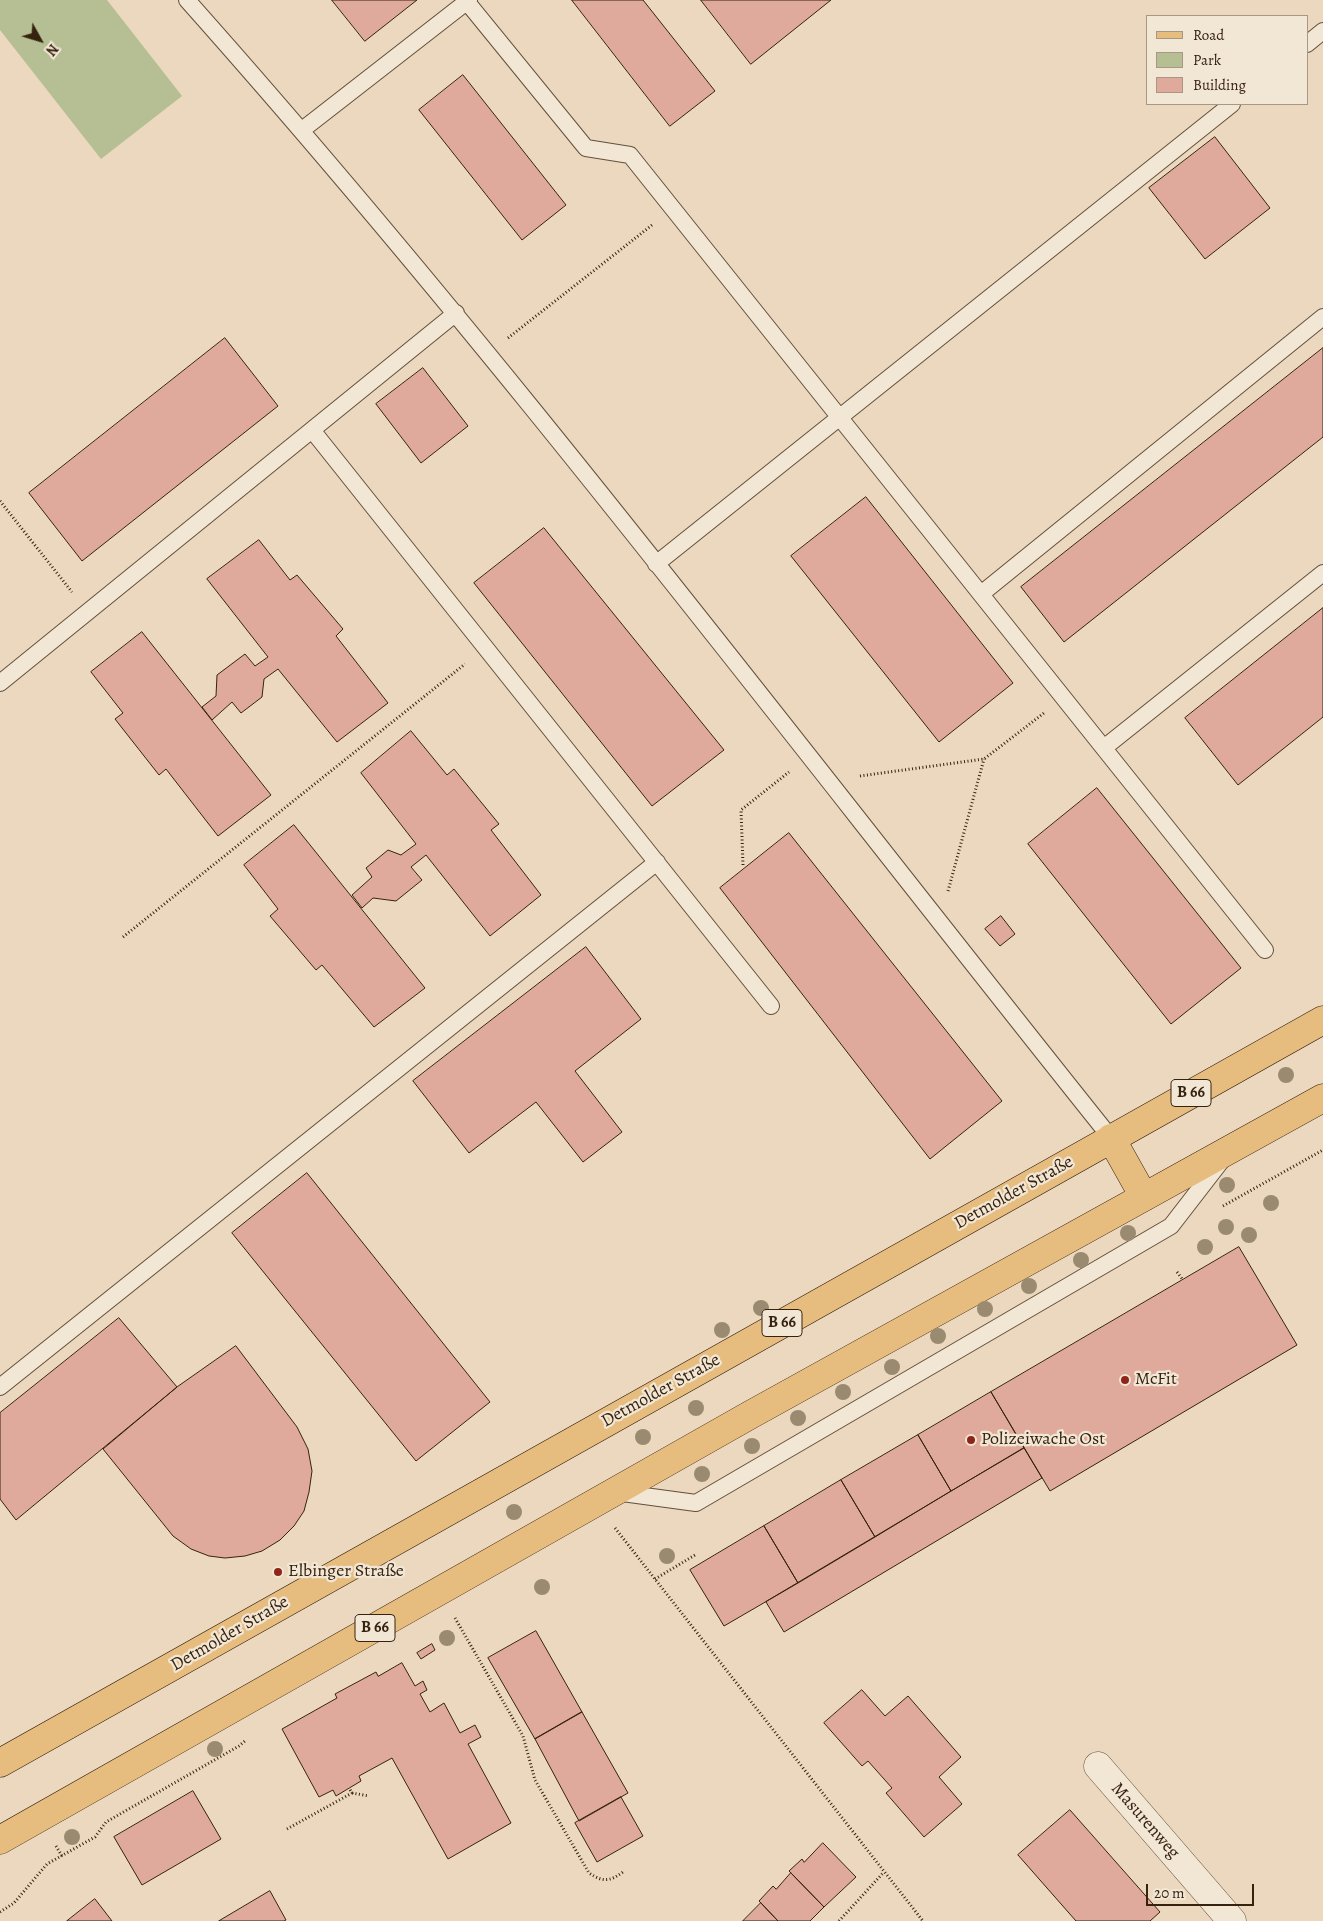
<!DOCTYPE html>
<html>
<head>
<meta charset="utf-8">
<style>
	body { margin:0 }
	#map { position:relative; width:1323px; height:1921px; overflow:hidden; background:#ebd8be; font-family:Alegreya,serif }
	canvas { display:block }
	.legend { position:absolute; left:1146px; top:15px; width:162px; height:90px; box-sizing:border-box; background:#f2e6d5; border:1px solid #a79886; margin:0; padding:6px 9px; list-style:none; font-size:15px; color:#36230f }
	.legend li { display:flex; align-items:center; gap:10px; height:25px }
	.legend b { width:25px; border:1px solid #a79886 }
	.north { position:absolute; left:15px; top:15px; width:50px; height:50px; -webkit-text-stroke:4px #f2e6d5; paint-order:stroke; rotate:129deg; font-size:14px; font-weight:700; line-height:20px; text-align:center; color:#36230f }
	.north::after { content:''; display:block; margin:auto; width:18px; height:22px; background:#36230f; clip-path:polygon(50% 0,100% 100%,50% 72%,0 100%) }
	.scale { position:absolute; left:1146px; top:1884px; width:108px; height:22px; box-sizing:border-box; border:2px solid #36230f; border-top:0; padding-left:6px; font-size:15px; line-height:18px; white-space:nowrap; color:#36230f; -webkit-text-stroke:4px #f2e6d5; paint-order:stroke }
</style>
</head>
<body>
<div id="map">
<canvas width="1323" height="1921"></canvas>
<ul class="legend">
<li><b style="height:6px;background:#e6bc7f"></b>Road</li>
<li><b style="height:14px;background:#b6bf93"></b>Park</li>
<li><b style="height:14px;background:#dfa99b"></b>Building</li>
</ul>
<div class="north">N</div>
<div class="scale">20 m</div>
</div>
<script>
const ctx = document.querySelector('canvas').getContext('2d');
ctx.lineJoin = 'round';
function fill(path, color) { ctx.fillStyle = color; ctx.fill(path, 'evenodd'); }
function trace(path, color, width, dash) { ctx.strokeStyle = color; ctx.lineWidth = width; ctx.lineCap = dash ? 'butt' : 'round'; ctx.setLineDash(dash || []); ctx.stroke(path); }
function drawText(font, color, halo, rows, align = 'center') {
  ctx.font = font + ' Alegreya,serif'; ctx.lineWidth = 4.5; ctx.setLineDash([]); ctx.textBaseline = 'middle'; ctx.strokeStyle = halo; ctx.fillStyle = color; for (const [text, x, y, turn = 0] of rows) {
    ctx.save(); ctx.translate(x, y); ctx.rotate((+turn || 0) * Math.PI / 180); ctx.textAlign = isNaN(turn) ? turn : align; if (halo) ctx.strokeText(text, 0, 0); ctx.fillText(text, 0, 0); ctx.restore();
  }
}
const green = new Path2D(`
	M0,0H107L182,96L101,159L0,30Z`);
const building = new Path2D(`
	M332,0H417L365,41Z
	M572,0H643L715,91L670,126Z
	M701,0H831L751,64Z
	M463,75L566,205L522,240L419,110Z
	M1215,137L1270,208L1205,259L1149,188Z
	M225,338L278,406L82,561L29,493Z
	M1323,348V437L1064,642L1021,587Z
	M423,368L468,426L421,463L376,404Z
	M866,497L1013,683L939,742L791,556Z
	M544,528L724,750L652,806L474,583Z
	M259,540L290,580L297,575L343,629L336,636L388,703L337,742L278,669L264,679L262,697L241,713L232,702L212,720L202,707L216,696L217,675L245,654L255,666L268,657L207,579Z
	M1323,608V717L1238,785L1185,718Z
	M142,632L271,795L218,836L166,769L159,775L115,719L123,713L91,672Z
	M411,731L447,775L454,769L499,824L491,830L541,895L490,936L426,855L411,867L422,880L396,901L373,898L362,908L352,895L372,877L366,868L388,850L401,855L416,844L361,773Z
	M1097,788L1241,968L1171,1024L1028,844Z
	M294,825L425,988L374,1027L322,965L316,970L270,916L278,909L244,865Z
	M789,833L1002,1101L930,1159L720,888Z
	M1001,916L1015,934L1000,946L985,929Z
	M586,947L641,1019L575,1071L622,1132L583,1162L536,1102L469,1153L413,1081Z
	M307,1173L490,1402L416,1461L232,1233Z
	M1239,1247L1297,1345L1050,1491L991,1392Z
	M119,1318L177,1387L16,1520L0,1499V1413Z
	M236,1346L297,1427L308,1449L312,1471L309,1492L304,1511L294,1526L280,1540L262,1551L245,1556L225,1558L209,1556L191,1549L173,1536L103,1449L177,1387Z
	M991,1392L1024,1448L951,1491L918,1435Z
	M918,1435L951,1491L875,1537L841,1480Z
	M1024,1448L1042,1478L784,1632L766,1602Z
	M841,1480L875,1537L798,1583L764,1526Z
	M764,1526L798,1583L724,1626L690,1570Z
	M536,1631L582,1712L535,1739L488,1658Z
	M432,1644L435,1650L421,1659L417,1653Z
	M402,1663L415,1686L423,1681L427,1690L420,1694L430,1712L444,1703L460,1733L475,1725L481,1737L468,1744L511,1823L448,1859L392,1758L359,1776L361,1781L336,1796L333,1790L319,1797L282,1729L337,1698L335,1694L376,1672L378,1676Z
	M862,1690L885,1716L908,1696L961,1757L939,1777L962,1804L924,1837L886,1793L892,1788L868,1761L862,1766L824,1723Z
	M582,1712L628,1793L579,1821L535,1739Z
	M193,1791L221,1839L142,1885L114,1837Z
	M621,1797L643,1836L597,1862L575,1823Z
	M1070,1810L1160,1912L1150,1921H1076L1018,1855Z
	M823,1843L856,1877L824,1907L789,1871L802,1859L804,1862Z
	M791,1873L824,1907L810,1921H778L759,1901L773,1886L776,1889Z
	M270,1891L286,1920L284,1921H219Z
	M95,1899L112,1921H67Z
	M761,1903L778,1921H743Z`);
const path = new Path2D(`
	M508,338L652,225
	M0,501L72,592
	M860,776L984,759L1044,713
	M743,865L741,810L789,772
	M948,891L984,759
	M123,937L465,664
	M1223,1206L1323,1150
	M1177,1272L1183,1280
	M615,1528L923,1921
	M655,1579L695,1555
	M455,1618L523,1736L535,1780L589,1873C603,1882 609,1882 623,1872
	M352,1793L369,1796
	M287,1829L352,1793L349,1788
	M56,1846L62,1856
	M0,1912L14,1903L47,1864L95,1837L106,1822L239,1746L245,1741
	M839,1921L884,1872`);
const service = new Path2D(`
	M187,0C512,365 806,757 1111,1138
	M467,2L586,148L630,155C840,421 1055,684 1265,950
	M1307,44L1323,31
	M302,130L469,0
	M312,430L771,1006
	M656,564L1232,104
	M981,594L1323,317
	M0,683L456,313
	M1105,747L1323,573
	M0,1387L657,862
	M615,1492L696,1503L1171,1226L1222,1160`);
const minor = new Path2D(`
	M1098,1766L1232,1921`);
const primary = new Path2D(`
	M1111,1138L1144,1197
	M0,1763L1323,1020
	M0,1840L750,1415L1323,1098`);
const trees = [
	[1286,1075],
	[1227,1185],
	[1271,1203],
	[1226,1227],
	[1128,1233],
	[1249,1235],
	[1205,1247],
	[1081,1260],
	[1029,1286],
	[761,1308],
	[985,1309],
	[722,1330],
	[938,1336],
	[892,1367],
	[843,1392],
	[696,1408],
	[798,1418],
	[643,1437],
	[752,1446],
	[702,1474],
	[514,1512],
	[667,1556],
	[542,1587],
	[447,1638],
	[215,1749],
	[72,1837]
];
const markers = [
	[1125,1380,5,"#8f2418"],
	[971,1440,5,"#8f2418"],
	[278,1572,5,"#8f2418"]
];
const shields = [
	[1191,1093,40],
	[782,1323,40],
	[375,1628,40]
];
const shieldNames = [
	["B 66",1191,1093],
	["B 66",782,1323],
	["B 66",375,1628]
];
const streetNames = [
	["Detmolder Straße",1014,1193,-29],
	["Detmolder Straße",661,1391,-29],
	["Detmolder Straße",230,1634,-30],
	["Masurenweg",1145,1821,49]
];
const poiNames = [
	["McFit",1135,1380],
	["Polizeiwache Ost",981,1440],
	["Elbinger Straße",288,1572]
];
fill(green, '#b6bf93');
fill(building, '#dfa99b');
trace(building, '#36230f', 1);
trace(service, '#63503b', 18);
trace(minor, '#63503b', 29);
trace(primary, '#36230f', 29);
trace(path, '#36230f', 3, [1, 2.5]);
trace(service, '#f2e6d5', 16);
trace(minor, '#f2e6d5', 28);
trace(primary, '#e6bc7f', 28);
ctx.fillStyle = '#998a70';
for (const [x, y] of trees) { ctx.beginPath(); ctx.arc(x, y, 8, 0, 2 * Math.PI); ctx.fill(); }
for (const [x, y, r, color] of markers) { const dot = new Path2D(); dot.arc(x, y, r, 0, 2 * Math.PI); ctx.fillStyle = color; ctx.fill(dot); trace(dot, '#f2e6d5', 2); }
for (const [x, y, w] of shields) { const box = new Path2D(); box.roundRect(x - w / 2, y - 13.5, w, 27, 4); ctx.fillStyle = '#f2e6d5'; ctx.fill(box); trace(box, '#36230f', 1); }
drawText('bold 16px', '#36230f', null, shieldNames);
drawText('18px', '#36230f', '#f2e6d5', streetNames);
drawText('18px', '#36230f', '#f2e6d5', poiNames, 'left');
</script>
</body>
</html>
